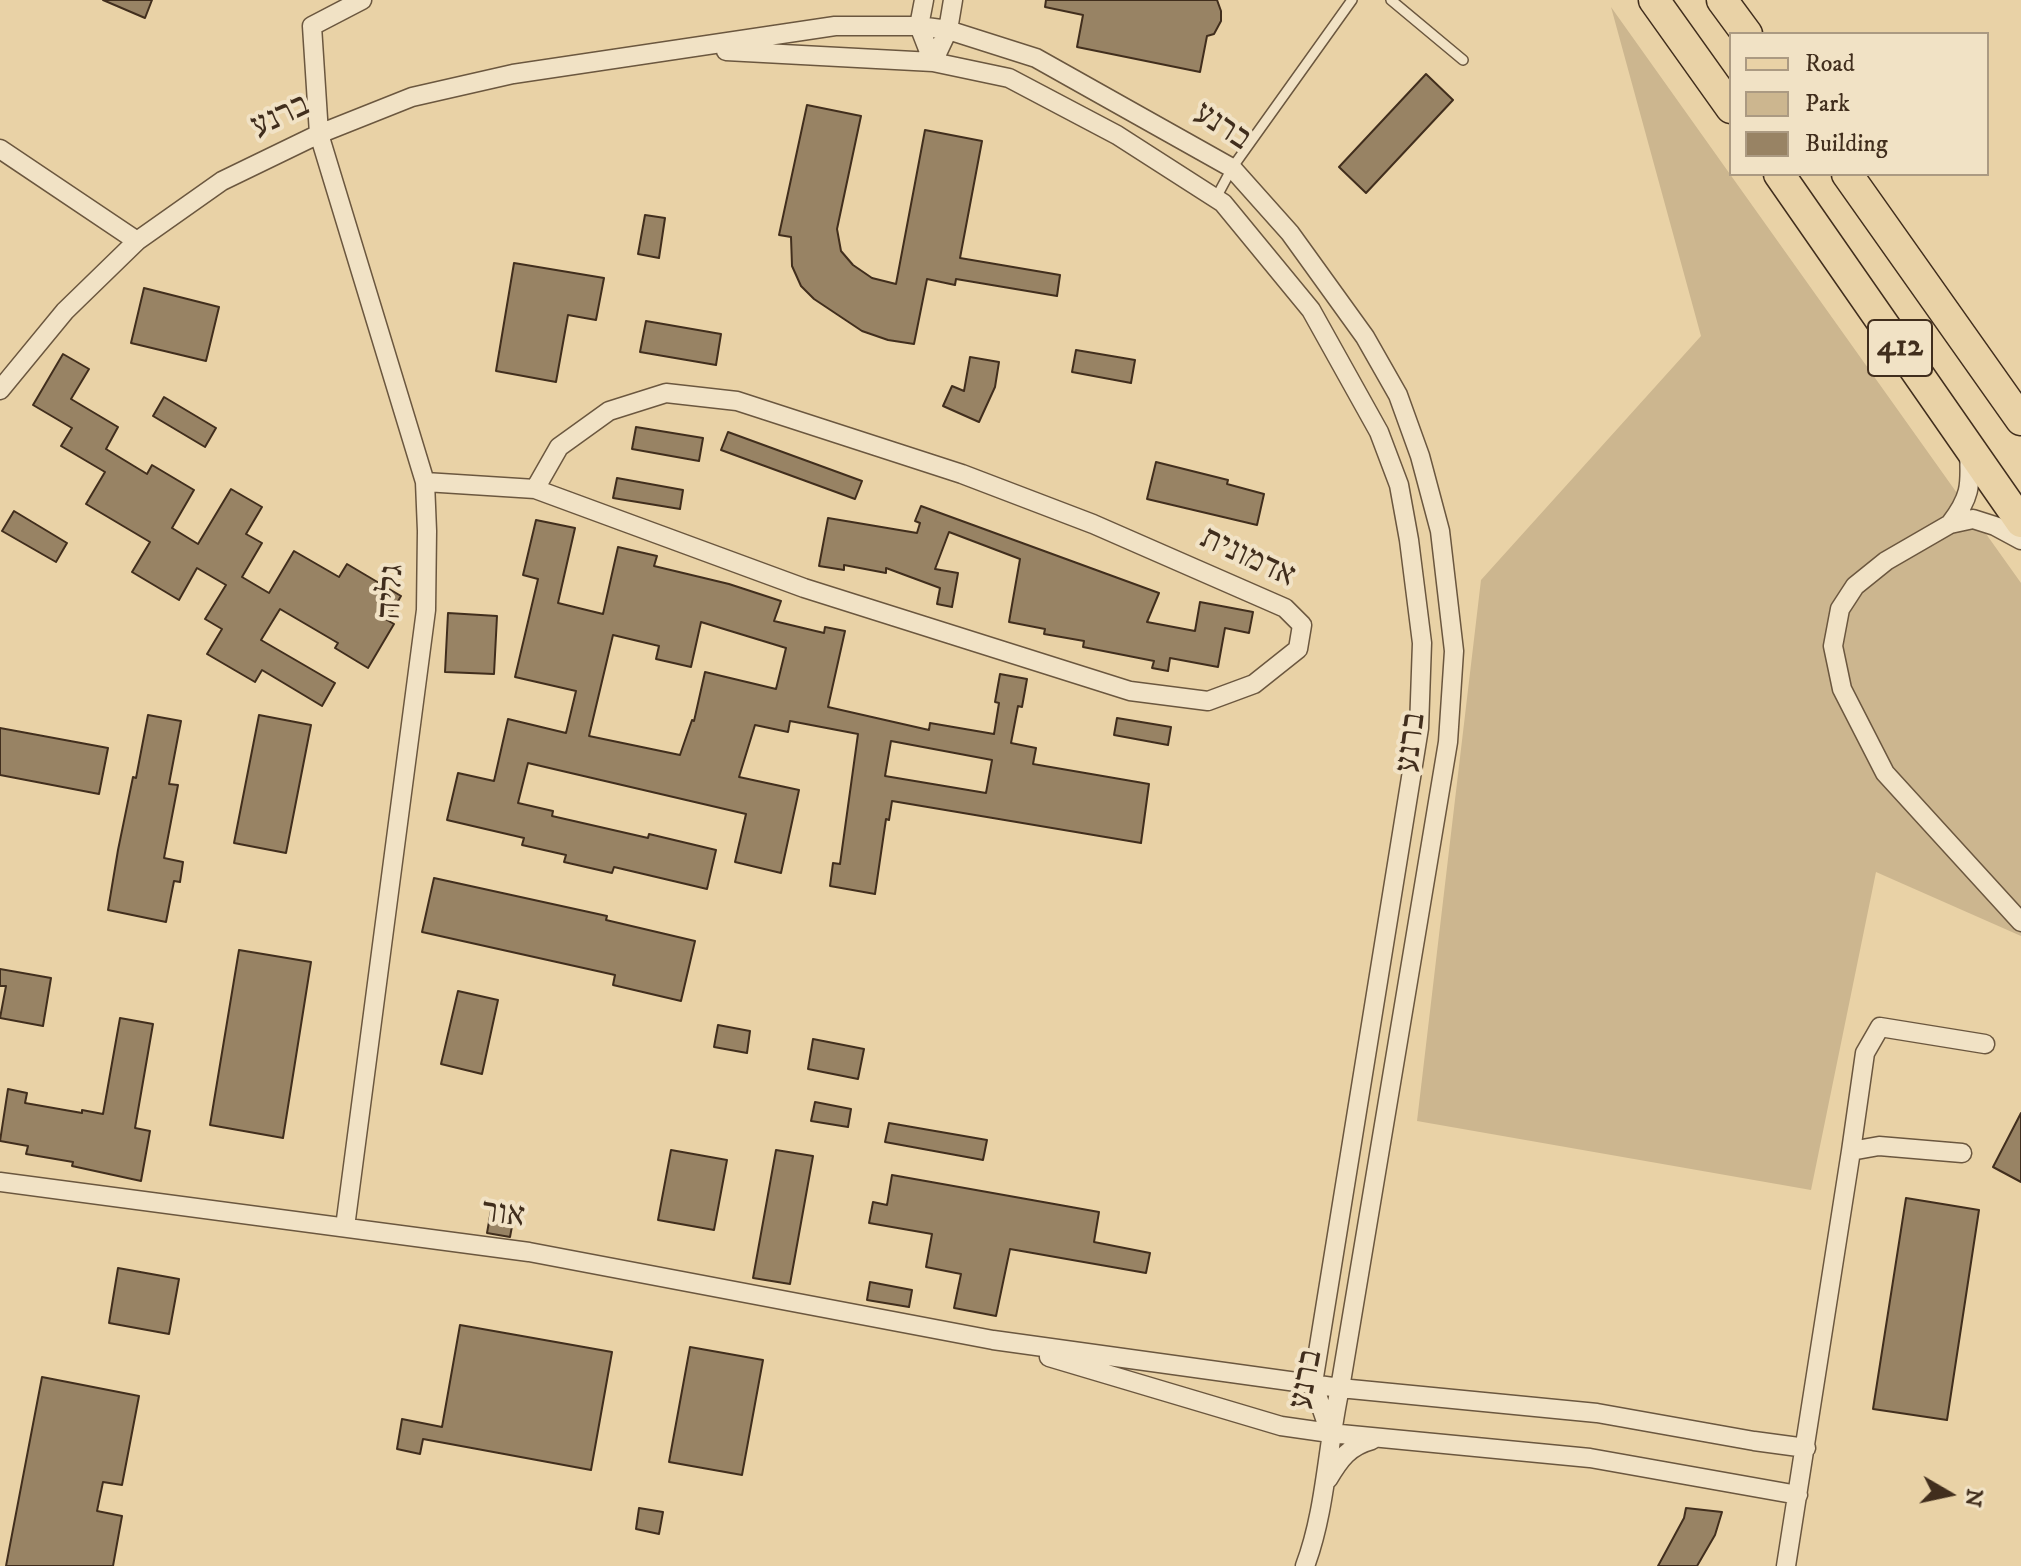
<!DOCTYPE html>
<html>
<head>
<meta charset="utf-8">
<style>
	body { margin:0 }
	#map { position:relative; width:2021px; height:1566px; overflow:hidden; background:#e9d2a6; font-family:"IM FELL DW Pica",serif }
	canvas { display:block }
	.legend { position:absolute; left:1729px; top:32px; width:260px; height:144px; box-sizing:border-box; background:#f1e2c5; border:2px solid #ab9a82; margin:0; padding:10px 14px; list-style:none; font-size:24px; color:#412e1d }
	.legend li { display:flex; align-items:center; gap:16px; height:40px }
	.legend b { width:40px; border:2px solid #ab9a82 }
	.north { position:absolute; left:1909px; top:1454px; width:80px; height:80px; -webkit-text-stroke:6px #f1e2c5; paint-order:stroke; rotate:99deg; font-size:22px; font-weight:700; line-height:32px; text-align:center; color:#412e1d }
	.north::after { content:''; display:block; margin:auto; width:28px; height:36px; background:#412e1d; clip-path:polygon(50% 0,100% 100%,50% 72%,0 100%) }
</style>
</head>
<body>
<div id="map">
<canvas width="2021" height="1566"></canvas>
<ul class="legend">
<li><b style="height:10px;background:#e9d2a6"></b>Road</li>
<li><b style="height:22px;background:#ccb68f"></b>Park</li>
<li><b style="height:22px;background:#988364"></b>Building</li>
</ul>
<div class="north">N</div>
</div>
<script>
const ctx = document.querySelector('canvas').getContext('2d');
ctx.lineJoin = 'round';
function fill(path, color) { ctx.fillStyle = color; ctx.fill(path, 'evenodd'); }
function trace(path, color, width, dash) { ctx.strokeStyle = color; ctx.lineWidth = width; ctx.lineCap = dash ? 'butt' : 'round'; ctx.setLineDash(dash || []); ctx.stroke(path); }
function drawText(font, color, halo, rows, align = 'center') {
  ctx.font = font + ' "IM FELL DW Pica","Frank Ruhl Libre",serif'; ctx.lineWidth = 8; ctx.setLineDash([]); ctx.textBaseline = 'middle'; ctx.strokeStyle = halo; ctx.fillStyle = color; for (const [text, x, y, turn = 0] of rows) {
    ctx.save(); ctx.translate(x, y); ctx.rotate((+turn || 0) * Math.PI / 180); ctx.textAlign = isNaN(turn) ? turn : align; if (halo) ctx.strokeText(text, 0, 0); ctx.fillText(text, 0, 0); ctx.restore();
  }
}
const green = new Path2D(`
	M1611,7L2021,583V936L1876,872L1811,1190L1417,1121L1481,580L1701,336Z`);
const building = new Path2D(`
	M103,0H152L145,18Z
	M1046,0H1217L1221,11V21L1214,34L1207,36L1200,72L1077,47L1083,15L1045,7Z
	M1426,74L1453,100L1366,193L1339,167Z
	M807,105L861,116L837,229L841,251L853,265L872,278L896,284L925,130L982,141L960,258L1060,275L1057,296L956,279L955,285L927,279L914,344L888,340L862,331L814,299L801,286L792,266L791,237L779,235Z
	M645,215L665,218L659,258L638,254Z
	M514,263L604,278L596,320L568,315L556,382L496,371Z
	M144,288L219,307L206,361L131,343Z
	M646,321L721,334L716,365L640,352Z
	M1076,350L1135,360L1131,383L1072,372Z
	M63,354L89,369L71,399L118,427L106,449L147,474L152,465L194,490L172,528L198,544L231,489L262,507L246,534L262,543L242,577L269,593L294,551L339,577L347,564L401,596L387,620L394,624L368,668L335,648L338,643L280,609L261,640L335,683L322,706L262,670L255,682L207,654L222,629L205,619L226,585L197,568L179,600L132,572L150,542L86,504L105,472L61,446L72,428L33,405Z
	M970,357L999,362L995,387L979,422L943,406L952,386L964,391Z
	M164,397L216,428L205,447L153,416Z
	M636,427L703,438L699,461L632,449Z
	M728,432L862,481L855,499L721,450Z
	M1156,462L1228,480L1227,484L1264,494L1257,525L1147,499Z
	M617,478L683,490L680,509L613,498Z
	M921,506L1159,593L1147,622L1195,631L1200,602L1253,612L1249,633L1225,628L1218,667L1170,658L1168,671L1152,668L1154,661L1083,647L1084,641L1044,634L1045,629L1009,622L1020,559L949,532L935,569L958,573L952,607L937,604L940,588L886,568V573L844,565V570L819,566L828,518L917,533L920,523L915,521Z
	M14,511L67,543L56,562L2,531Z
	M536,520L575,528L558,603L603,614L618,547L657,556L654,566L729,584L781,601L774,621L824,633L825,627L845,631L828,707L929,730L930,723L994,734L999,703L995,702L1000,674L1027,679L1022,707L1018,706L1011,743L1036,748L1033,764L1149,784L1141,843L892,801L889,820L886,819L875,894L830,886L833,863L840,864L858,734L790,721L788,732L755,725L739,777L799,790L781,873L735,862L746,814L528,763L518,803L553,811L552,816L648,838L649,834L716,850L707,889L614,867L612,873L564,862L566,855L522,845L524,838L447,820L458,773L494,781L508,719L566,733L576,691L515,677L538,579L523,575ZM701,622L786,648L776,689L705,672L694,721L692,720L680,755L589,736L613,635L659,646L656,659L691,667ZM891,741L992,760L986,793L885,776Z
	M448,613L497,616L494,674L445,672Z
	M148,715L181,721L169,784L178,785L164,858L183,862L180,882L174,881L166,922L108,910L118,850L133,777L136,778Z
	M259,715L311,725L286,853L234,843Z
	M1117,718L1171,727L1168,745L1114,735Z
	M0,728L108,748L99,794L0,775Z
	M434,878L607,916L606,920L695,941L681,1001L613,985L615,975L422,932Z
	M239,950L311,962L283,1138L210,1125Z
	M0,969L51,978L43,1026L0,1018L6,986H0Z
	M458,991L498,1000L482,1074L441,1064Z
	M120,1018L153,1024L135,1128L150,1131L141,1181L72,1166L73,1162L26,1154L28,1146L0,1141L8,1089L27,1093L25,1103L82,1113V1110L103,1114Z
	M718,1025L750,1031L747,1053L714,1047Z
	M813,1039L864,1049L858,1079L808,1069Z
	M815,1102L851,1109L848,1127L811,1121Z
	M2021,1113V1182L1993,1167Z
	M889,1123L987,1140L983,1160L885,1142Z
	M671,1150L727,1160L714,1230L658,1220Z
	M776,1150L813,1156L790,1284L753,1278Z
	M892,1175L1099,1212L1094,1242L1150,1253L1146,1273L1010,1249L996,1316L954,1308L961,1274L926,1267L932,1234L869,1223L873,1202L887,1205Z
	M1906,1198L1979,1210L1947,1420L1873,1409Z
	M492,1205L515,1210L510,1237L487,1233Z
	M118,1268L179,1279L169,1334L109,1323Z
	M870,1282L912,1290L909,1307L867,1300Z
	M460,1325L612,1352L591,1470L423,1439L420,1454L397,1449L402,1419L442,1427Z
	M690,1347L763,1360L742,1475L669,1462Z
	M42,1377L139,1396L122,1485L103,1482L97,1511L122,1516L113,1566H6Z
	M639,1508L663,1512L659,1534L636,1529Z
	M1686,1508L1722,1512L1715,1535L1697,1566H1658L1684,1518Z`);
const service = new Path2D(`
	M1391,0L1463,60
	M1216,198L1232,168L1352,0`);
const minor = new Path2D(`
	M924,0L919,26L933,62
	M726,51L933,62L1009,78L1117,135L1223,203L1311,310L1379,432L1399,485L1409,540L1422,643L1419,728L1313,1383L1330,1433
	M933,62L948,30L953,0
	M0,149L137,241
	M0,390L65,311L137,241L222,181L319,134L412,97L513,74L835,26H919L948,30L1036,58L1232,168L1290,233L1365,337L1398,395L1420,456L1440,531L1454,651L1448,742L1340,1388C1327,1447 1326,1510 1305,1566
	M425,482L535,489L804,588L1130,691L1208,701L1254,684L1298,649L1302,625L1285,608L1093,524L962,474L737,401L666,393L609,411L559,447L535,489
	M1950,524C1970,498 1971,486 1969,454
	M2021,540L1995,526L1973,519L1950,524L1886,561L1855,586L1840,609L1833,646L1842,689L1885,773L2021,922
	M1851,1151L1865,1053L1880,1027L1985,1044
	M0,1182L529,1252L993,1340L1340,1388L1597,1413L1754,1441L1806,1448
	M345,1227L426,610L427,531L425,482L319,134L312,26L362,0
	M1049,1357L1281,1426L1330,1433L1590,1458L1798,1495
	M1328,1479C1340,1459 1349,1446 1372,1440
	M1786,1566L1851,1151L1879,1146L1962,1153`);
const primary = new Path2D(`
	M1654,0L1731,108
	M1722,0L1747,34
	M1779,174L2021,522
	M1847,174L2021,420`);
const shields = [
	[1900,348,64]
];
const shieldNames = [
	["412",1900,348]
];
const streetNames = [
	["ברנע",281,118,-25],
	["ברנע",1221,128,33],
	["אדמונית",1247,559,25],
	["גליה",393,592,-87],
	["ברנע",1413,743,-83],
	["אור",503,1216,8],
	["ברנע",1308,1380,-79]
];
fill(green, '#ccb68f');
fill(building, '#988364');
trace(building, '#412e1d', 2);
trace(service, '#6b573f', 12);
trace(minor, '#6b573f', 21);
trace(primary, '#412e1d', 33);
trace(service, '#f1e2c5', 9);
trace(minor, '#f1e2c5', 18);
trace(primary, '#e9d2a6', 30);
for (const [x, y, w] of shields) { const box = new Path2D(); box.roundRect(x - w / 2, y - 28, w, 56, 6); ctx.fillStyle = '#f1e2c5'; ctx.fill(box); trace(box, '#412e1d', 2); }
drawText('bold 32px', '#412e1d', null, shieldNames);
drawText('34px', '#412e1d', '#f1e2c5', streetNames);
</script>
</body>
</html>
